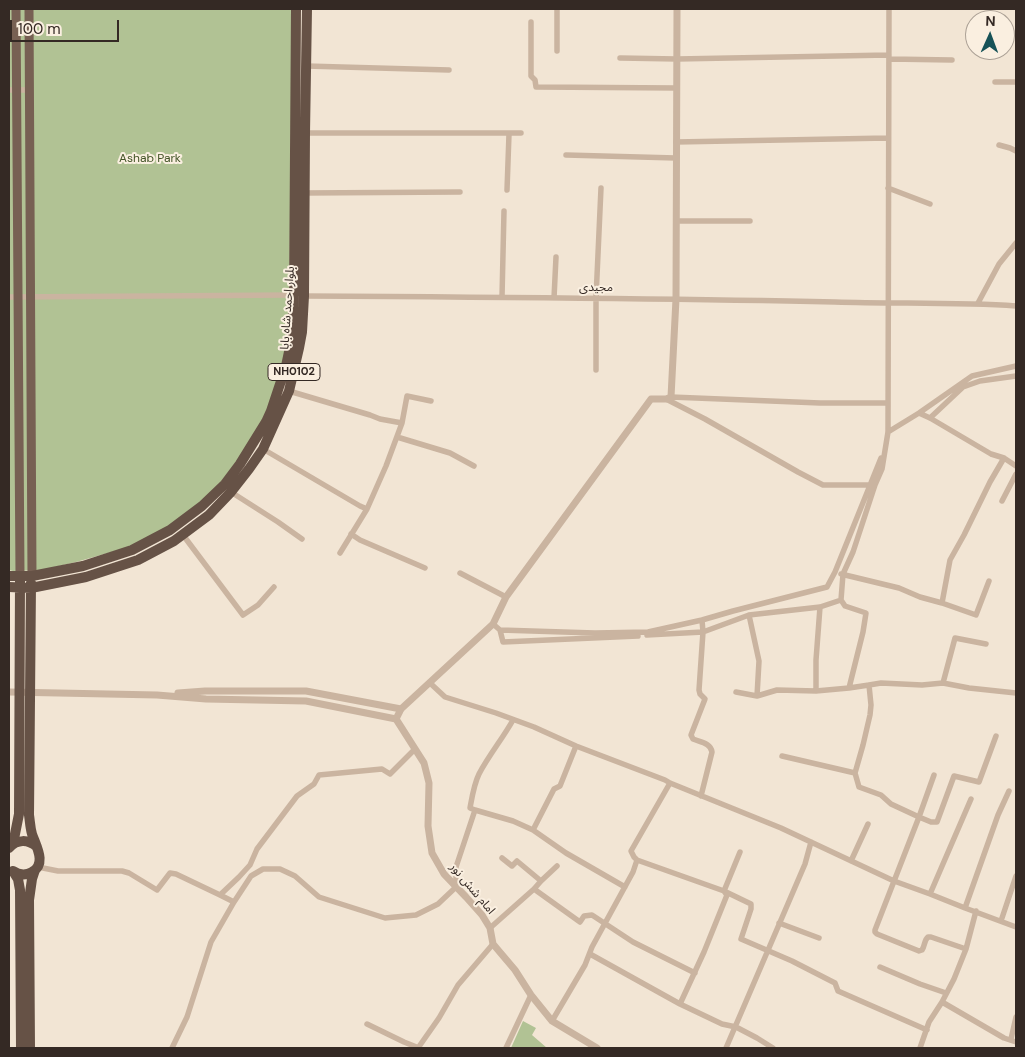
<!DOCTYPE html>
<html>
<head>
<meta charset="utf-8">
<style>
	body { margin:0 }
	#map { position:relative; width:1025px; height:1057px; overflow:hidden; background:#f2e5d4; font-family:"DM Sans",sans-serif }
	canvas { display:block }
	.frame { position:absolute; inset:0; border:10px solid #342924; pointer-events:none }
	.north { position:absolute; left:965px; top:10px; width:50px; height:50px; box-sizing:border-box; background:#faefe0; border:1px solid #aba095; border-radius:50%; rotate:2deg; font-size:14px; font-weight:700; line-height:20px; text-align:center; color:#342924 }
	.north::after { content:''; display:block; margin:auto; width:18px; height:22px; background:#175257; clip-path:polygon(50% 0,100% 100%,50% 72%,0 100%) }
	.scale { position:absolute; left:10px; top:20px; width:109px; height:22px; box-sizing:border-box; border:2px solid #342924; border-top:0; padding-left:6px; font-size:15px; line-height:18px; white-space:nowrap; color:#342924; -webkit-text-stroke:4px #faefe0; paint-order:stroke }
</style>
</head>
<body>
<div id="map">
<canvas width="1025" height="1057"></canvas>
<div class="frame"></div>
<div class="north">N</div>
<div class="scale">100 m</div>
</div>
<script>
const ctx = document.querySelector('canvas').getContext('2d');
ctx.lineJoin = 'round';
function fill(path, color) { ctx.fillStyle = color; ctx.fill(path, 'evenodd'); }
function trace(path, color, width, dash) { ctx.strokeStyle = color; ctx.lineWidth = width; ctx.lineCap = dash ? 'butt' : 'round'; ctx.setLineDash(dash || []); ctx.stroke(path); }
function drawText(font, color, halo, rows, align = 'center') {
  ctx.font = font + ' "DM Sans","Noto Sans Arabic",sans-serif'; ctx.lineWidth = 4; ctx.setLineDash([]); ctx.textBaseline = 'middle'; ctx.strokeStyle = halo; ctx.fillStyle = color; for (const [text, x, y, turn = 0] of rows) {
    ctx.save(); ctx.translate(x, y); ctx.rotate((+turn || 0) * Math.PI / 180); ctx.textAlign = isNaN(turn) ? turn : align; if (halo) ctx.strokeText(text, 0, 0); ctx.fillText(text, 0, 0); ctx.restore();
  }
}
const green = new Path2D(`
	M9,9H292L289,335L275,394L252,441L216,489L167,529L133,546L76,562L42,570L13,571L9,570Z
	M523,1021L536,1028L532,1035L547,1048H511Z`);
const minor = new Path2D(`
	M531,22V76L535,80L536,87L677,88
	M557,51V9
	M620,58L677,59L889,55
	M889,59L952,60
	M306,66L449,70
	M995,82H1016
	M9,90H30
	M305,133H521
	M676,142L888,138
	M999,145L1010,148L1016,151
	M566,155L676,158
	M888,188L930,204
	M507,190L509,134
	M304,193L460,192
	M676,221H750
	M304,296C481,297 658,298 835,302C896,304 956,302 1016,306
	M9,297L294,295
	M502,297L504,211
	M554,298L556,257
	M978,303L999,264L1016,243
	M596,370V298L601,188
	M289,391L370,415L380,419L402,423
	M671,397L820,403H888
	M666,399L705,419L798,472L823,485H873
	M919,413L930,418L991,454L1004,458L1016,466
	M930,418L963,387L980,381L1016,376
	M888,432L919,413L972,376L1016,366
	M397,437L450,453L474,466
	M263,449L360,506L367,509
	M231,492L278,522L302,539
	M1002,501L1016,474
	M351,534L360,540L425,568
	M183,535L243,615L258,605L274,587
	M340,553L367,509L386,466L402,423L407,396L431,401
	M460,573L506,597
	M841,574L899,588L920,597L942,603
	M989,581L976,615L942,603L950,560L964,535L990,482L1004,458
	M749,615L759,661L757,696
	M493,624L500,630L595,633L648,632L702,620L733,611L827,587L835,572L881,458
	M500,630L503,642L638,636
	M647,635L703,632L749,615L820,607L841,600
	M430,683L445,697L496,713L534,727L576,746L665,780L670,783L781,828L894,881L930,894L965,908L1016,927
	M943,683L955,638L986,644
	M869,685L881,683L922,685L943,683L969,688L1016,693
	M849,688L863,632L866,613L845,606L841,600L843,574L853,552L875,485L882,469L888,432L889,9
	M816,691L849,688L869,685L871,705L870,715L863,745L855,773L859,787L881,795L891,804L919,817L934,775
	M736,692L757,696L777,690L816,691V660L820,607
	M782,756L855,773
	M701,796L712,752C711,743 700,742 693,739L691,735L705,699L700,694L699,690L703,632L702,620
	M475,810L513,821L533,830L566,853L625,887
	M533,830L554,789L560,786L576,746
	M502,858L512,866L517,861L541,881
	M637,860L724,891L751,904V909L741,939L792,961L835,983L838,991L927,1030
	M851,861L868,824
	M38,867L58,871H122L129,873L157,890L170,873L176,874L220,895L239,877L250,865L257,849L297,796L314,784L319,775L382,769L390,774L415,749
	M534,889L580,922L584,916L592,915L633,942L695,973
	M930,894L971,799
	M220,895L234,902
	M965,908L998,815L1009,791
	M976,911L966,949L954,979L942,1002L1004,1038L1016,1042
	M1001,921L1016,876
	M779,923L819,938
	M490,928L534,889L541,881L557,866
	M966,949L931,937H928C924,940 925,946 922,950L919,951L877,934L875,932V930L919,817L931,822H937L954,776L979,782L996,736
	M590,954L680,1004L722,1024L736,1027L757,1038L773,1048
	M880,967L920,984L946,993
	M680,1004L704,952L727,895L724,891L740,852
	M552,1021L585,965L592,947L633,872L637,860L634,857L631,851L670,783
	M367,1024L404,1042L419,1048
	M1011,1039L1016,1017
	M172,1048L187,1017L211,942L234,902L251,876L263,869H280L295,876L319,897L385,918L416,915L438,904L456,887V867L475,810L470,808C472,797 474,784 479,774C489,755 503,738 513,720
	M418,1048L439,1018L458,985L493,944
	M506,1048L531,995
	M726,1048L805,864L811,842
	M920,1048L929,1022L942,1002`);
const tertiary = new Path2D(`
	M9,692L157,695L206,699L306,701L396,719
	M178,693L205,691H306L401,709
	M597,1048L552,1021L531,995L515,970L493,944L490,928L482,915L466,897L444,874L432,853L428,826L429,783L424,763L396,719L401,709L493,624L506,597L651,399H666L671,397L676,299L677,9`);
const primary = new Path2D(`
	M16,9L20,575
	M29,9L32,576`);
const trunk = new Path2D(`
	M9,576H32L83,566L132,550L170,530L202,506L225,484L240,464L266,422L271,411L286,366L290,347L292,332L294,295L296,9
	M9,587L31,588L86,577L138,560L174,541L209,515L231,492L249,469L263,449L289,391L299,348L302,332L304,296L305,133L307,9
	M13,844L19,814L20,581
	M9,848C17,839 28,839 37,847
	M13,871C19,875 25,876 32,872C47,864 36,846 32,834C30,827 30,821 29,815L31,583
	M13,871L18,879L20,890L21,1048
	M30,1048L29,900L32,879L35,870`);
const shields = [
	[294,372,52]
];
const shieldNames = [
	["NH0102",294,372]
];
const parkNames = [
	["Ashab Park",150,159]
];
const streetNames = [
	["مجیدی",596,288],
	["بلوار احمد شاه بابا",288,308,-86],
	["امام شش نور",472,889,50]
];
fill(green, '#b1c294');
trace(minor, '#cab4a0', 5.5);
trace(tertiary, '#cab4a0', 7);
trace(primary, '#776053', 9);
trace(trunk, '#665246', 10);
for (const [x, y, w] of shields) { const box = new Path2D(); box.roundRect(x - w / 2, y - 8.5, w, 17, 4); ctx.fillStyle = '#faefe0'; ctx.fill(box); trace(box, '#342924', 1); }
drawText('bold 11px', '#342924', null, shieldNames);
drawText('12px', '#425326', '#faefe0', parkNames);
drawText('12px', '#342924', '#faefe0', streetNames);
</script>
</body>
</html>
